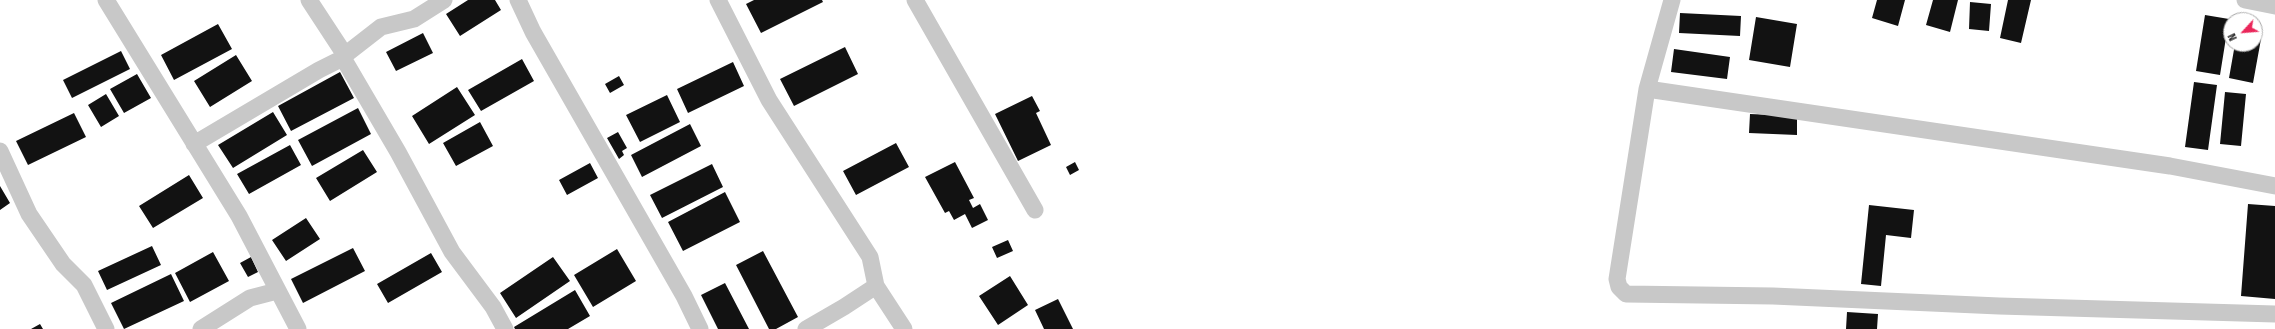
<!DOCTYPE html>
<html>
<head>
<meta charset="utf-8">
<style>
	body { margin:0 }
	#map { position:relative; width:2275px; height:329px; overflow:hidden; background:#fff; font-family:"Fira Sans Condensed",sans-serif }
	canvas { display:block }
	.north { position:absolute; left:2223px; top:12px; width:40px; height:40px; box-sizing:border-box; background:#fff; border:1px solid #aaa; border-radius:50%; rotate:244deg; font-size:11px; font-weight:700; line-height:16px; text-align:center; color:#2b2b2b }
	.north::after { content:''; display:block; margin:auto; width:14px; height:18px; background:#ea265a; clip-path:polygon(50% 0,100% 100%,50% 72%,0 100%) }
</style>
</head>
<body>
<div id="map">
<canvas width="2275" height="329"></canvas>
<div class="north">N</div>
</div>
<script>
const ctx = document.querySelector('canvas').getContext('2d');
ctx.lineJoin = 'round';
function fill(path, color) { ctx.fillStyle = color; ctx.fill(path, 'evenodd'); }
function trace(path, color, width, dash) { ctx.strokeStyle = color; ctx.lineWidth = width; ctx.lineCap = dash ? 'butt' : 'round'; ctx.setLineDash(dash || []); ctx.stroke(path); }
const building = new Path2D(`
	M468,0H495L501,10L460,36L446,14Z
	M754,0H822L823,2L761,33L746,4Z
	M1877,0H1905L1898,26L1872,18Z
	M1933,0H1958L1950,32L1926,25Z
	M2008,0H2031L2021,43L2000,38Z
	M1970,2L1991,4L1989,31L1969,29Z
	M1680,13L1741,16L1740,36L1679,33Z
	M2205,15L2229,19L2220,75L2196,71Z
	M1756,17L1797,24L1790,67L1749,60Z
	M218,24L232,49L174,80L161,55Z
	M423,33L433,53L396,71L386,52Z
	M2255,38L2261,39L2253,83L2229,78L2235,44H2255Z
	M845,47L858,74L794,106L780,79Z
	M1674,49L1730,57L1727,79L1671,72Z
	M121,51L130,69L72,98L63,80Z
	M236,55L252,81L210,107L194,81Z
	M522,59L534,81L481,111L468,90Z
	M733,62L744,86L688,113L677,89Z
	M340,72L354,98L291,131L278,106Z
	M137,74L151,98L124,113L110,89Z
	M619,76L624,85L610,93L605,84Z
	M2194,82L2217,85L2208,150L2185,147Z
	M457,87L475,115L429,144L412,116Z
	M2225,92L2246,94L2241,146L2220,144Z
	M106,94L119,116L101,127L88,105Z
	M667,95L680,122L640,142L626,115Z
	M1032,96L1040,111L1036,113L1051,145L1018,161L995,114Z
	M358,108L371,134L312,166L298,140Z
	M273,112L287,135L233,168L218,145Z
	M74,113L86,137L28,165L16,141Z
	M1750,114L1797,116V135L1749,133Z
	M480,122L493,146L456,166L443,143Z
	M690,124L701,146L642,177L631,155Z
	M618,132L627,148L622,151L624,155L619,159L607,138Z
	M896,143L909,167L856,195L843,171Z
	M290,145L301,165L249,194L237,174Z
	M363,150L377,172L330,201L316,178Z
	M955,162L974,198L969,200L973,208L980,204L988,220L972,228L965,214L954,220L949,211L945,213L925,177Z
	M1075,162L1079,170L1070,175L1066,167Z
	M590,163L598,178L567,195L559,180Z
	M712,164L723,187L662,218L650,195Z
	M189,175L203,198L153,228L139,206Z
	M0,186L10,203L0,210Z
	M725,192L740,222L683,251L668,222Z
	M2248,204L2275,206V299L2241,296Z
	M1869,205L1914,210L1911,238L1886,235L1881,286L1861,284Z
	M306,218L320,239L286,261L272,240Z
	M1008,240L1013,251L997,258L992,247Z
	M152,246L161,265L107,290L98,271Z
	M353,248L365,271L303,303L291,279Z
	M617,249L636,281L593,307L574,275Z
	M763,251L798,317L776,329H769L736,265Z
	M213,252L229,281L190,302L175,273Z
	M431,253L442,272L388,303L377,284Z
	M251,257L258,272L248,277L240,263Z
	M553,257L570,281L516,318L500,293Z
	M171,274L184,301L124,329L111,303Z
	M1010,276L1028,305L998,325L979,296Z
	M725,283L749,329H718L701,295Z
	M575,290L590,316L568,329H515L514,327Z
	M1058,299L1073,329H1044L1035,310Z
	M1847,312L1878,314L1877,329H1846Z
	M40,324L43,329H31Z`);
const street = new Path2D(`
	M106,0L239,216L298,329
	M309,0L345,55L343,58L398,152L452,252L493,307L505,329
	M518,0L533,32L684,296L700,329
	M718,0L769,100L870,257L876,286
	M915,0L1035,210
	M1672,0L1647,89L1617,279L1619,287L1626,294L1773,296L1999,306L2275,314
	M2245,0L2275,6
	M345,55L381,27L414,19L444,0
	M1647,89L2170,166L2275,186
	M194,144L319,70L343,58
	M0,151L29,214L63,264L84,285L106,329
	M201,329L250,298L277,291
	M806,329L844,307L876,286L904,329`);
fill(building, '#121212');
trace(street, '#c8c8c8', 17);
</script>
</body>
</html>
